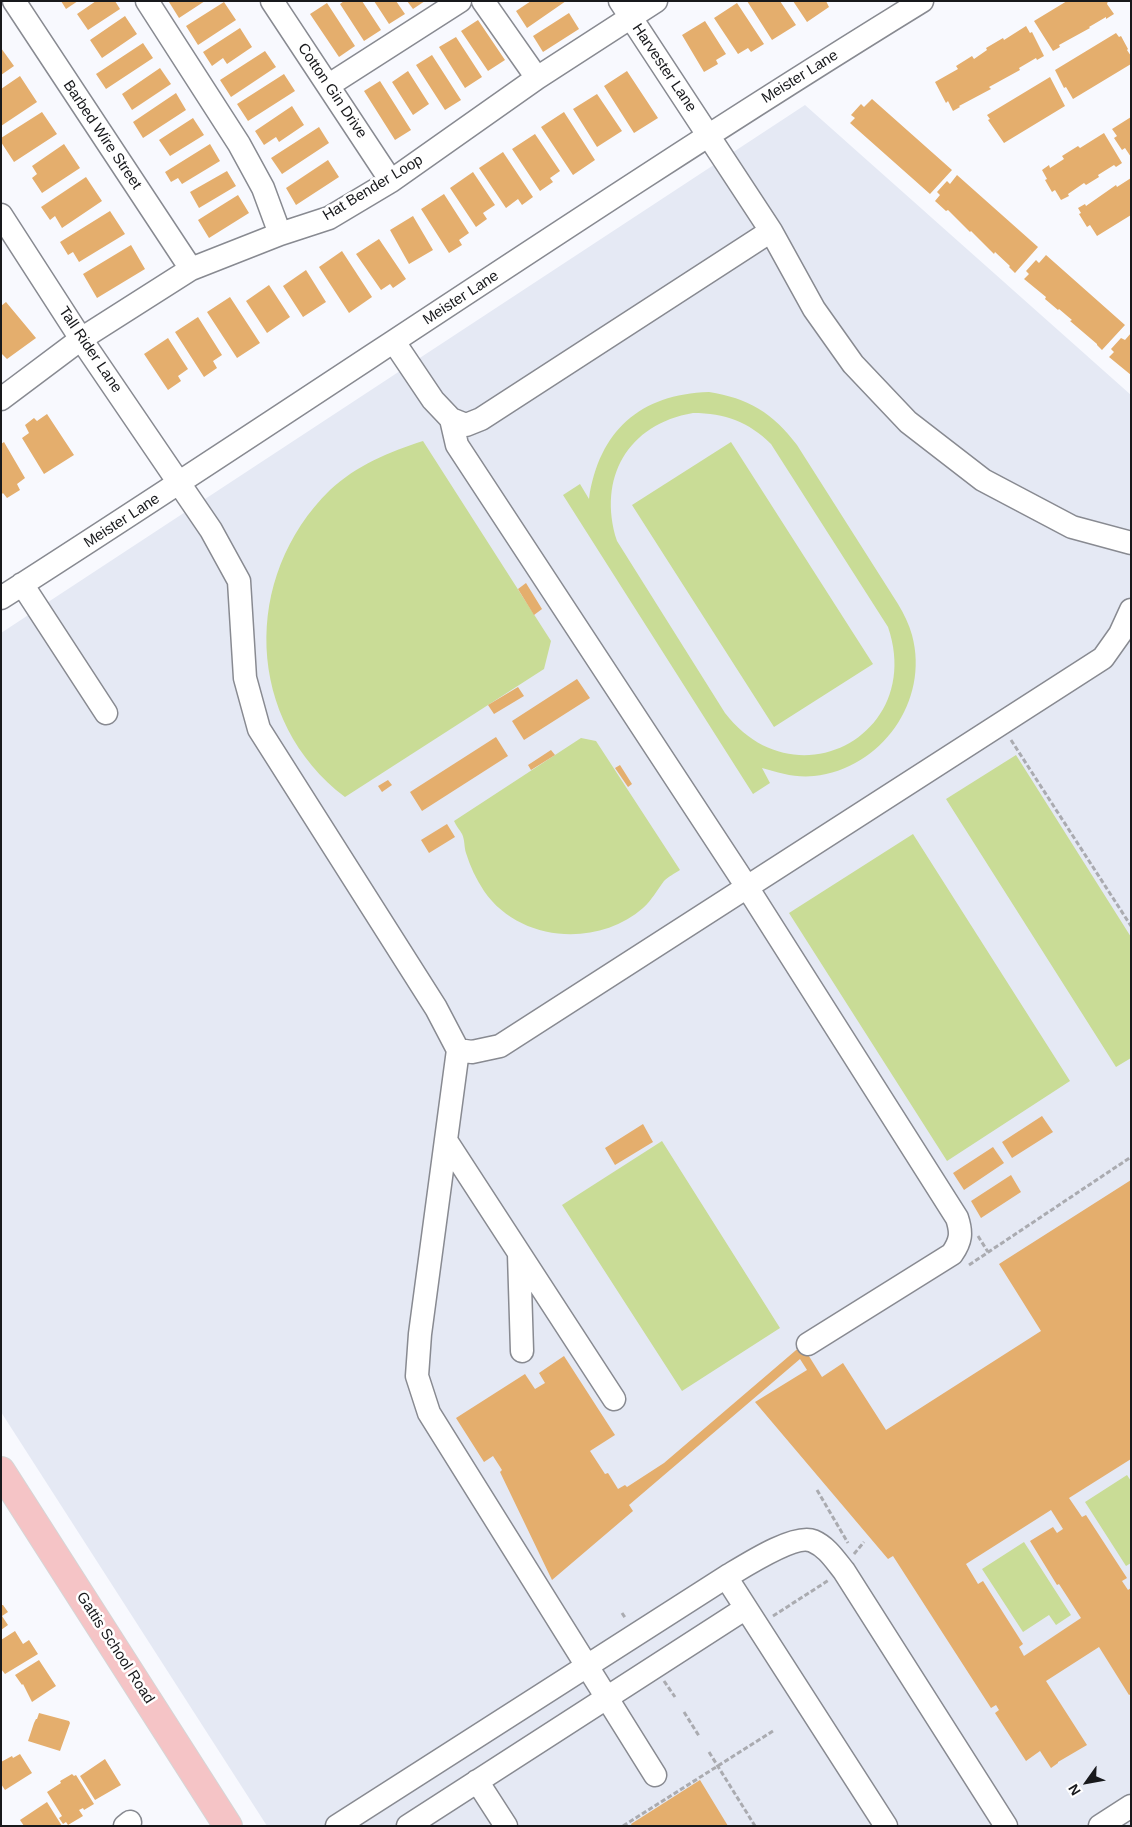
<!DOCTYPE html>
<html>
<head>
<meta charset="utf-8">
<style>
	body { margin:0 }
	#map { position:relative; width:1132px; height:1827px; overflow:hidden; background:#f8f9fe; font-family:Arial,sans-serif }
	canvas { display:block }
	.frame { position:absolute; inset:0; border:2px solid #18191c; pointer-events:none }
	.north { position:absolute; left:1062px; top:1757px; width:50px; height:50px; -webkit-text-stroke:4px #fff; paint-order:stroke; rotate:238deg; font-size:14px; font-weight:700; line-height:20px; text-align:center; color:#18191c }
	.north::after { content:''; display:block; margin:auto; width:18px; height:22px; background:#18191c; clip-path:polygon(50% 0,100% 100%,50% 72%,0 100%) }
</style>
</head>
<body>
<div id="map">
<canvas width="1132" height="1827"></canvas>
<div class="frame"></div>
<div class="north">N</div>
</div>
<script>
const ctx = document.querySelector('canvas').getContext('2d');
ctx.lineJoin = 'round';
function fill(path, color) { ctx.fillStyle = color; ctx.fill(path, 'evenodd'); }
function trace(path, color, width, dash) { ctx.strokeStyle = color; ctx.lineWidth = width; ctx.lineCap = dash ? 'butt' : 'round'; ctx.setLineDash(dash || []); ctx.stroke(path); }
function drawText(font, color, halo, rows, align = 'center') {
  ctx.font = font + ' Arial,sans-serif'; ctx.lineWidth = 5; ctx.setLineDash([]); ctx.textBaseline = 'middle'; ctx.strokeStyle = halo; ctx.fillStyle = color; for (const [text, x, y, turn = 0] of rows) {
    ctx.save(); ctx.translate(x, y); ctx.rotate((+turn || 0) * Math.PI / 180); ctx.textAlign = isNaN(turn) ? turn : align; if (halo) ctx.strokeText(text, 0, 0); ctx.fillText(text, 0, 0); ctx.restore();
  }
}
const built = new Path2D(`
	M805,105L1131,395V1826H267L1,1412V633Z`);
const green = new Path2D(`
	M709,392C748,398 773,413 797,445L898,604C904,614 909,624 912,635C930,701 881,769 814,776C796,778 779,773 762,768L770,783L753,794L563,495L580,484L589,499C599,431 640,394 709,392ZM693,413C725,413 749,422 771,444L888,627C925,735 795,804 725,713L617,541C597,478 628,424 693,413Z
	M423,441L551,641L544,669L345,797C245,721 241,577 330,490C357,465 389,452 423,441Z
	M731,442L873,664L774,727L632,505Z
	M581,738L596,741L680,870C675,873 668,877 664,881C657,890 652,900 643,908C597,948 519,942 484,891C476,879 470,866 466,853C464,847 465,840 462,834C460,830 456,826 454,821Z
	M1016,755L1131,937V1058L1116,1067L946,799Z
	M913,834L1070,1081L947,1161L789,913Z
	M662,1141L780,1328L682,1391L562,1205Z
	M1127,1475L1131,1481V1563L1126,1566L1085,1502Z
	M1024,1542L1071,1615L1056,1625L1049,1615L1023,1632L982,1569Z`);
const building = new Path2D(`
	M61,1H78L66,9Z
	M96,1H115L120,9L88,30L77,14Z
	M171,1H205L179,18L169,2Z
	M344,1H362L381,30L364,41L340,4Z
	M374,1H396L405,14L389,24Z
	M407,1H425L413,9Z
	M531,1H566L527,28L516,11Z
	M747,1H780L796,25L772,40Z
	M793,1H826L829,7L807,22Z
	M1067,1H1108L1107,4L1114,14L1106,19V17L1089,27L1090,28L1059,45L1060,47L1053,51L1034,21Z
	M224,2L236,20L198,45L186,26Z
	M327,3L355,46L339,57L310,14Z
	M737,3L764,44L751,52L748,48L738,54L714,18Z
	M569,13L579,29L543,52L533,36Z
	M125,16L137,34L102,58L90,40Z
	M478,20L505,60L488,71L461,31Z
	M705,21L726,54L716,60L718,64L704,72L682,35Z
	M1026,26L1030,33L1032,32L1044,56L1037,60L1036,58L1019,68L1020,70L989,87L991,89L959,106L960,107L953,111L948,101L946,103L935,82L958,69L956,66L972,56L974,59L987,50L986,48L1003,38L1004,40Z
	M240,28L252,47L227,64L223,58L212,66L203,52Z
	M1116,33L1119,37L1121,36L1128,49L1127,50L1131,56V64L1073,99L1066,87L1064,88L1055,70Z
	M456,37L482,77L465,88L439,47Z
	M143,43L153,58L106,89L96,74Z
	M1,48L14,66L1,75Z
	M265,51L276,67L231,97L220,80Z
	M432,55L461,100L445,110L416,65Z
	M160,68L171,84L132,110L122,94Z
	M408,71L429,104L413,115L392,82Z
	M627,71L658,118L634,133L604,86Z
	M284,74L295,91L248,121L237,104Z
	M20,76L37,102L1,126V89Z
	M1050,77L1065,106L1004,143L988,120L990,119L987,115Z
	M380,81L411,130L395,140L364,91Z
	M176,93L186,110L143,138L133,122Z
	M597,94L622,131L597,147L573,109Z
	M872,99L952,170L930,194L850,123L855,118L851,115L861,104L864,107Z
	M292,106L304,125L279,142L276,137L264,145L255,131Z
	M42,112L57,134L14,162L1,142V138Z
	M564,112L595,160L573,175L541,127Z
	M1131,117V157L1125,148L1122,150L1114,138L1117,136L1112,129Z
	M193,118L204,135L170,156L159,140Z
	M319,127L329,143L282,174L271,158Z
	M1104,133L1122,163L1116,167L1114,165L1098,175L1099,177L1086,185L1084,183L1068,194L1069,196L1061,200L1055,190L1052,192L1045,180L1047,179L1042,170L1049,165L1050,168L1064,159L1062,156L1078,146L1080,148Z
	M535,134L560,171L550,178L553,182L540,191L512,149Z
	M64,144L80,168L42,193L32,178L37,174L32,166Z
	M210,144L220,161L182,184L178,178L171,182L165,172Z
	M503,152L533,197L522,205L518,199L506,208L479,168Z
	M328,160L339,177L296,205L286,188Z
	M227,171L236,186L199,208L190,192Z
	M473,172L495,205L483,213L487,219L476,227L450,188Z
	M957,175L1038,247L1015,273L1009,267L1010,266L995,252L994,254L971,231L970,232L948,210L946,211L935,201L940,195L937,192L947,181L950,184Z
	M86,177L102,201L62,228L55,216L50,220L41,207Z
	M1131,178V215L1097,236L1090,225L1087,227L1079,214L1081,213L1078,208L1085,204L1086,206L1116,185L1117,187Z
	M444,194L469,233L459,240L462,245L449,253L421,209Z
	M238,195L249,213L209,238L198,220Z
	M110,211L125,234L79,262L73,252L68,255L60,242Z
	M413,216L433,250L409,264L390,230Z
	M379,239L406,279L393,288L390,284L381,290L356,254Z
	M131,245L145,269L97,298L83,274Z
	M342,251L372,297L349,313L319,267Z
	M1046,255L1125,325L1102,350L1097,345V344L1070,321L1072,320L1059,309L1058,310L1045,299L1046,297L1024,279L1029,274L1026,271L1036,260L1039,263Z
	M306,270L326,302L303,317L283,286Z
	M269,285L290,317L267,333L246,301Z
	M230,297L260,343L237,358L207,312Z
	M6,302L36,338L7,359L1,353V306Z
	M198,317L222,355L213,361L217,368L204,377L175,332Z
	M1131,333V375L1109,357L1114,352L1111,349L1121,338L1125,340Z
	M168,338L188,369L178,376L181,381L168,390L144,354Z
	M47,414L74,455L44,474L22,438L29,433L25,425L34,418L37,421Z
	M4,442L25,478L17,484L20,490L7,498L3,493L1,495V444Z
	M526,583L542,609L534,615L518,589Z
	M577,679L590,698L524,740L512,721Z
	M518,687L524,696L494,714L488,705Z
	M496,737L508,756L422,811L410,792Z
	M551,750L555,755L531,770L528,765Z
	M620,765L632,784L628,787L615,768Z
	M388,780L392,785L382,792L378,786Z
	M447,824L455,837L429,853L421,840Z
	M1042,1116L1053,1132L1012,1158L1002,1142Z
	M643,1124L653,1142L615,1165L605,1148Z
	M993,1147L1004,1163L964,1190L953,1173Z
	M1011,1175L1021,1192L981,1218L971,1201Z
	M1131,1180V1459L1069,1498L1082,1517L1086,1515L1127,1578L1122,1581L1128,1590L1131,1588V1694L1129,1695L1099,1647L1046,1681L1087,1745L1058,1762V1763L1051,1768L1040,1751L1026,1761L995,1713L999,1710L996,1705L991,1708L893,1556L888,1559L755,1402L807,1370L800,1359L629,1505L633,1511L552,1580L500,1472L502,1470L493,1456L484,1462L456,1418L525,1374L535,1389L545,1383L539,1373L564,1356L615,1435L590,1451L605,1474L608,1473L618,1489L625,1485L627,1487L664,1463L802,1345L822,1377L843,1363L886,1430L1041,1331L999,1264ZM1051,1510L1063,1529L1057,1533L1053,1527L1030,1541L1057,1585L1059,1584L1081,1618L1024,1656L1019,1647L1023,1644L983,1581L978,1584L966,1564Z
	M1,1605H3L8,1612L2,1616L8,1625L1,1630Z
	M15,1631L23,1644L29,1640L38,1654L5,1674L1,1669V1640Z
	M39,1660L56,1686L32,1702L23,1684L22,1685L15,1675Z
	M39,1713L69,1721L70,1723L60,1751L28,1741L34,1723L36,1719H37Z
	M20,1754L32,1773L5,1790L1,1784V1762L12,1756L13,1758Z
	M105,1759L121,1785L95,1800L80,1776Z
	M72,1774L74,1776L76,1775L94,1804L84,1810L83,1808L79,1810L83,1816L68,1825L66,1822L63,1824L59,1818L62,1816L47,1792L61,1783L60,1781Z
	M700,1780L728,1826H632L631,1824Z
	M47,1802L62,1826H24L20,1820Z`);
const path = new Path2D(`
	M1011,740L1131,926
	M978,1236L988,1252
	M969,1265L1131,1157
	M817,1490L848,1543
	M854,1554L864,1542
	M622,1613L626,1619
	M773,1616L829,1580
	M664,1681L675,1697
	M684,1712L699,1736
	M709,1752L755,1826
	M623,1826L773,1731`);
const minor = new Path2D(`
	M14,1L191,269
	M147,1L239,144L263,188L280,234
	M272,1L391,181
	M483,1L537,78
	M620,1L771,231L814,309L853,364L908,422L983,480L1072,527L1131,543
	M329,85L460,1
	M1,215L81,339L211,530L239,581L245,678L259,729L436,1008L458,1050L420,1334L417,1376L429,1413L655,1775
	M394,342L433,400L451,419L466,425L481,419L771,231
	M1,399L81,339L191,269L280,234L329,218L391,181L537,78L656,1
	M451,419L457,445L747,887L957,1218C962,1233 961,1241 952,1254L808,1344
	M22,584L106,713
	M1,598C309,401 610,193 922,1
	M458,1050L472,1052L500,1046L1103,658L1120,634L1131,610
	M447,1142L614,1399
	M519,1254L522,1351
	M726,1577L886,1826
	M477,1781L506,1826
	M125,1826L130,1822
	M337,1826L726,1577C743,1567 795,1533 813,1541C827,1547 835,1560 844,1571L1006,1826
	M408,1826L746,1608
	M1100,1826L1131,1806`);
const major = new Path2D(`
	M1,1471L228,1826`);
const streetNames = [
	["Harvester Lane",664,68,56],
	["Meister Lane",800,77,-32],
	["Cotton Gin Drive",332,91,56],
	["Barbed Wire Street",102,135,56],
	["Hat Bender Loop",373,188,-31],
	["Meister Lane",461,298,-33],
	["Tall Rider Lane",90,350,56],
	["Meister Lane",122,521,-33],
	["Gattis School Road",115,1648,57]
];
fill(built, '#e5e9f4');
fill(green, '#c9dc96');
fill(building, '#e4ae6d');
trace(minor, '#888a91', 25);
trace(major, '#d5d6d6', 30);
trace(path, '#aaabb0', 3, [5, 2.5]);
trace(minor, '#fff', 22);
trace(major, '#f5c4c6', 28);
drawText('15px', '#18191c', '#fff', streetNames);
</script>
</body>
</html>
